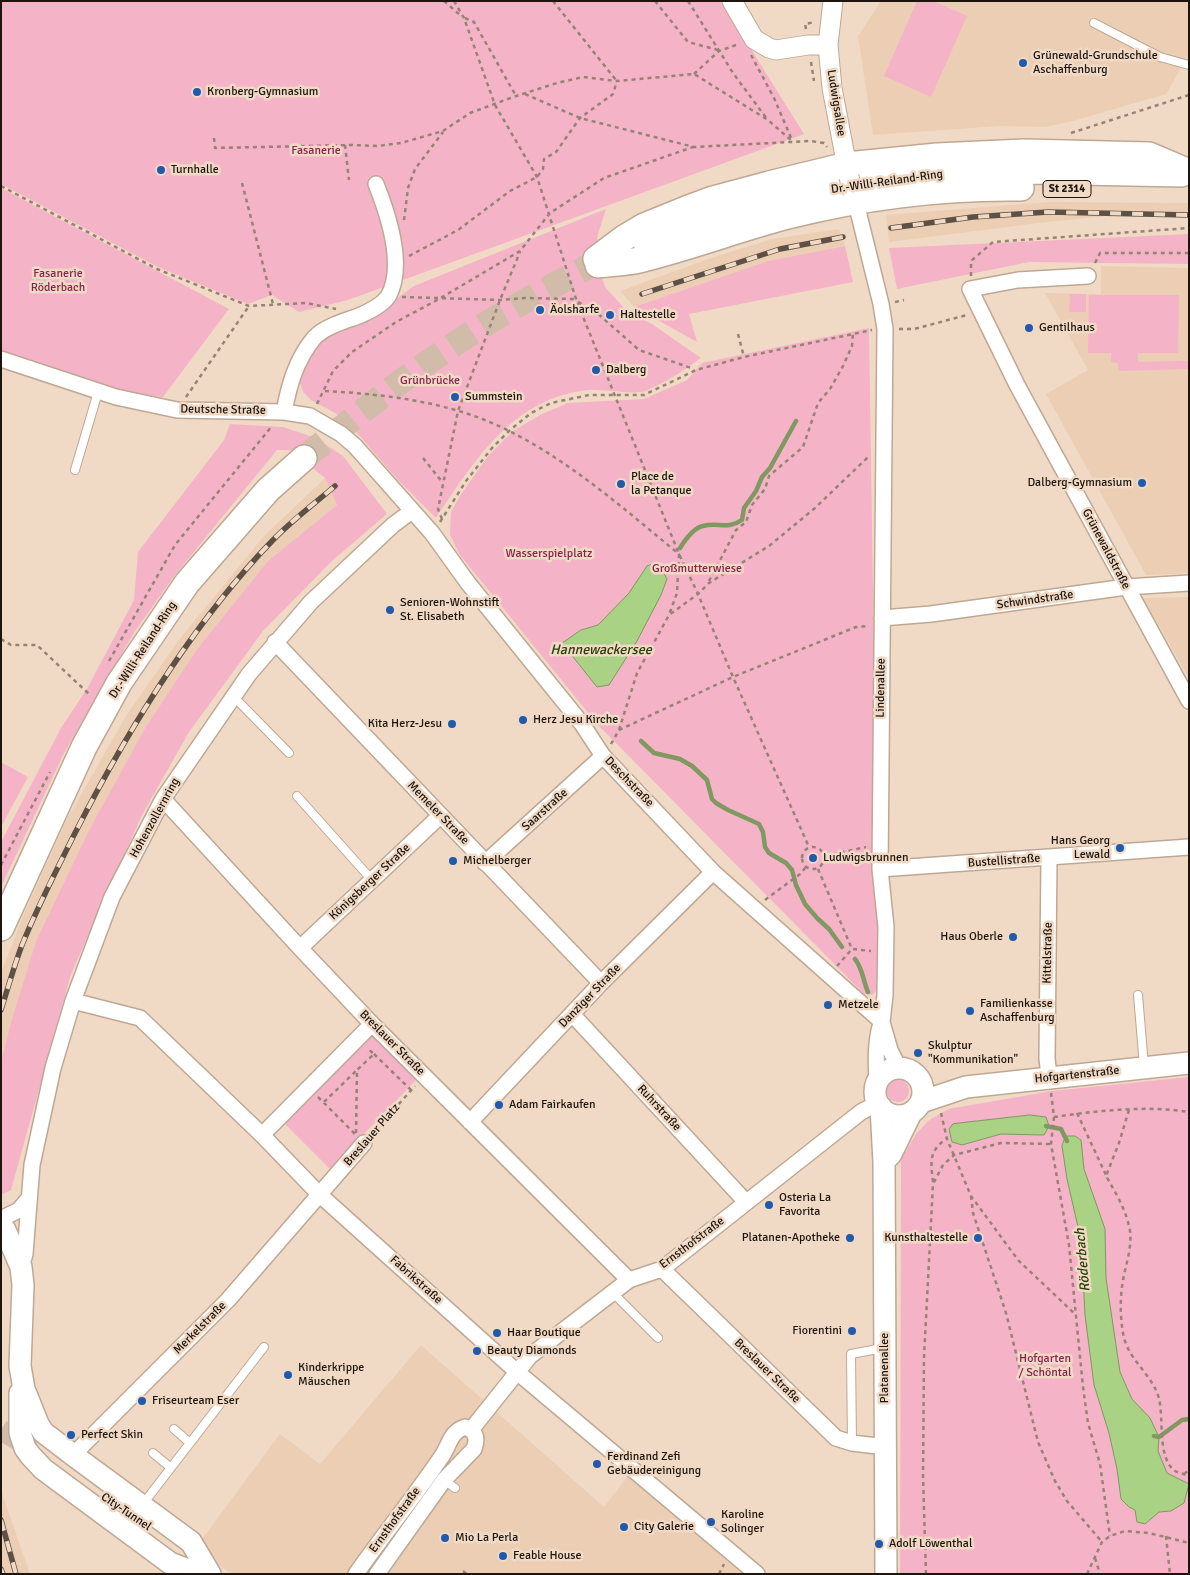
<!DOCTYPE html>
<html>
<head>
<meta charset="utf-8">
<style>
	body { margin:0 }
	#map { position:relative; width:1190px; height:1575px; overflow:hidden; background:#f1dac5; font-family:Signika,sans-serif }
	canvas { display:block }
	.frame { position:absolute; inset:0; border:2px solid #1c140d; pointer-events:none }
</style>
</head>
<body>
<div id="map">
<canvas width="1190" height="1575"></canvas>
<div class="frame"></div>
</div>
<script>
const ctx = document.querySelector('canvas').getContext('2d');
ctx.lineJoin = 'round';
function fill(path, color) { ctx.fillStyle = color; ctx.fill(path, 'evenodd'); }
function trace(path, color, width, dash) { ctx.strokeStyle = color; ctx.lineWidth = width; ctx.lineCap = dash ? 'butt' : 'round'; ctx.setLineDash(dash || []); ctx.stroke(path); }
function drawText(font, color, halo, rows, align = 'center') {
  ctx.font = font + ' Signika,sans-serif'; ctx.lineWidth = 5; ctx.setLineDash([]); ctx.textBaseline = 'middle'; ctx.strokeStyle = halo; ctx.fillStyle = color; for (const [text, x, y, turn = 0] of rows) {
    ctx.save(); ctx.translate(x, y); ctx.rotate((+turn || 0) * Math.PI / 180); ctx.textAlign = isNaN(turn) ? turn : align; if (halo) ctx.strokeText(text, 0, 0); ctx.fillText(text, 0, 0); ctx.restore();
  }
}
const built = new Path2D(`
	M881,1H1189V54L1166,94L1073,121L1045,127L1000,126L873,135L858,36Z
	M1049,202L1189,203V218L1116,215L1047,222L889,242L886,215Z
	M839,229L845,246L768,261L634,307L620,291L711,258L772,239Z
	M1101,266L1189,268V573L1146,575L1046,394L1088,370L1045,293L1101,294Z
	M325,478L337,505L268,561L198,648L145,728L89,830L36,941L11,1022L1,1062V973L23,916L67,819L126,716L178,641L264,536Z
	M1189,597V678L1143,598Z
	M421,1345L604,1507L637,1464L767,1574H231L217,1563L202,1539L280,1434L320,1464Z
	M1,1489L3,1496L30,1574H1Z`);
const green = new Path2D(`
	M1,1H721L804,134L348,300L299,312L272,295L248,304L158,267L1,184Z
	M917,1H933L967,16L931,97L884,76Z
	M1,188L229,309L163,397L113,391L1,352Z
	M606,209L598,234L595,255L605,287L626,310L652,324L701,358C686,369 673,378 656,386C651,388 646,391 642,392C624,394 606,389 588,390C513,398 475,460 436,518L397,479L344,418L311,400L303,392L298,378L310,351L334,333L377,313L414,286Z
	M1189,234V264L1029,262L897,289L889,248Z
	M845,246L853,282L689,314L697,342L634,307L768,261Z
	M1070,294H1086V312H1069Z
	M1089,295H1179L1178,353H1138V362L1189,361V369L1119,371L1118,363L1111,362V353H1088Z
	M869,328L879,988L872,995L864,994L598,725L460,555L450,535L451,512L460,496L488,456L513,431L540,415L568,403L644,399L687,380L702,363Z
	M230,424L283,427L316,438L343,456L387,514L333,560L263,631L189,732L142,815L71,974L11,1190L1,1195V1062L11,1022L36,941L89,830L145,728L198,648L268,561L337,505L325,478L290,450H277L175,575L135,631L64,753L1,887V842L61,728L88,687L134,600L138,552L224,440Z
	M1,762L28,777L1,827Z
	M372,1035L417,1079L330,1169L283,1122Z
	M1189,1077V1574H900L901,1159L916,1134L928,1121L948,1109L1052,1091Z
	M887 1091a11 11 0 1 1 22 0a11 11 0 1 1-22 0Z`);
const water = new Path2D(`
	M658,563L667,579L661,595L637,641L609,685L597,687L562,643L581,630L598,625L629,593L647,566Z
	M1030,1115L1046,1117L1049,1126L1044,1135L1001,1134L962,1145L952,1142L949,1129L953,1124Z
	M1066,1136H1075L1081,1140L1084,1169L1105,1229L1106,1278L1120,1372L1132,1399L1150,1418L1159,1437L1158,1451L1167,1473L1189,1484L1184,1503L1171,1511L1159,1512L1145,1524L1137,1522L1135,1510L1129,1507L1121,1499L1117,1469L1109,1433L1094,1385L1085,1315L1081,1240L1067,1179L1062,1146Z`);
const stream = new Path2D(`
	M680,548C685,540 693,528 703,526C718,522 727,530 742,520L744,508L756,491L762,477L770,468L796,421
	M641,741L654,753L680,759L692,766L707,780L712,799L716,803L728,810L759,824L763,832L765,847L769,853L786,863L792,870L796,885L805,904L817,918L829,929L842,947
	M855,959C863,969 863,981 868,992
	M1046,1126L1061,1129L1067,1141
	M1154,1436L1159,1437L1182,1420L1189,1419`);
const secondaryTunnel = new Path2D(`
	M1,1430L33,1449`);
const trunkTunnel = new Path2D(`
	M304,458C350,421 395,384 443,352C492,318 544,290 597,262`);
const path = new Path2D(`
	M444,1L460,15
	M454,1L464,18L495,105L537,177L577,302L679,554L698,594L733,677L809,847
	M553,1L616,80
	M655,1L688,42L718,50
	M688,1L733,73L767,119
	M465,18L474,22L516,96
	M806,29L805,24L815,22
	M751,55L774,98L792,140
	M811,62L814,81
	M694,74L719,51L739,44
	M525,94L580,118L694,147L810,141L824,143L827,147
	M1071,133L1189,95
	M214,138L215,148L352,145L378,146L401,143L443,131L470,113L516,96L557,83L583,77L617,81L694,74L768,120L793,142
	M345,145L349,180
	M242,183L273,304
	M1,186L157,269L249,306L306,303L336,309
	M404,220L408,188L415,169L443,132
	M409,256L458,230L510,191L537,177L543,169L544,159L556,152L580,118L613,94L617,81
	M1095,263L1100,253H1189
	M971,276V261L993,242L1189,228
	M402,297L500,300L525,298L576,299
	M578,302L596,312L639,350L694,369
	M895,302L904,300
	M899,329H914L967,315
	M738,334L744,357
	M325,391C379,394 434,400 485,420C558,450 619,505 679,554L677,593L669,615
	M186,397L249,306
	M317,404L333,371L352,352L396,322L439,299L520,251L550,213L604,178L693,147
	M423,458L443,483
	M442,519L438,509L458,411L500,300L520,252
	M440,522L466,481L492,448L509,431L531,413L551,403L589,395H644L696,370L744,357L872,330
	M709,581L736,530L746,522L752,505L765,489L769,476L803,447L818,403L830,389L843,366L852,346L853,333
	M1,639L11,645H37L90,695
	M109,661L175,545L272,426
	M619,730L637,673L669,615L698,594L709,583L769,546L815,508L868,457H871
	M611,744L619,730L733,677L856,627L868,626
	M802 858a11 11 0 1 1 22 0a11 11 0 1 1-22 0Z
	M825,856L866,847
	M1,865L50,772
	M818,869L852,949L871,951
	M765,900L800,874L806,867
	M837,966L852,949
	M374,1054L411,1090
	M1051,1093L1054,1117L1051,1144L1069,1245L1083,1387L1088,1423L1100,1464L1110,1536
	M318,1097L355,1134
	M324,1102L357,1070
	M1129,1110L1119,1143L1106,1176C1116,1193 1127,1212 1130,1231C1132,1248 1126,1264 1123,1280C1120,1298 1120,1315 1123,1333C1127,1360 1153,1374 1159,1399C1164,1418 1157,1458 1175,1471C1179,1473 1184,1474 1189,1476
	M941,1113L947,1139L971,1196L1018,1260L1075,1314
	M1077,1113L1106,1175
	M1054,1117C1095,1111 1148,1105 1189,1112
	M356,1133L357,1070L374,1054L367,1048
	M372,1134L415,1086
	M933,1182C931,1162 928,1152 946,1139
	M971,1196L973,1213L1006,1313L1038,1442L1055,1481L1067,1501L1102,1542
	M1184,1474L1189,1470
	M1166,1536L1170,1574
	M1095,1558L1100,1574
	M463,1571L467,1574
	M719,1574L724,1564
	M926,1574L923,1477L924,1357L933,1184L943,1165L954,1155L1001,1143L1051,1144
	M1087,1574L1102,1542L1110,1536L1125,1531L1149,1533L1189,1543`);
const service = new Path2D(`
	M1094,23L1160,57L1189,65
	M75,470L98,392
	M233,696L289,753
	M297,796L372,880
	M1138,995L1144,1066
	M613,1293L658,1338
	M174,1429L190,1443
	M852,1443L851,1354L883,1348
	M153,1453L171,1468
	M444,1480L455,1488
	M143,1504L264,1347`);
const minor = new Path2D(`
	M856,203L881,304L885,329L880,869L886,927L885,995L882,1022L890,1050L899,1068
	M1088,276L1018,280L970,289L1017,385L1189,701
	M1,359L116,397L177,410L284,412L310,416L341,434L355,446L432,533L468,583L582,724L603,756L713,872L882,1022
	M284,412C289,385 296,360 314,338C325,326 346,321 361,315C370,311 384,304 389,295C405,264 388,214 376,184
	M882,618L931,614L1126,587L1189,583
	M275,642L601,983
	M163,799L300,948L372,1024L629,1280
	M485,863L603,756
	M880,869L1189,847
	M300,948L440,816
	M73,1001L140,1018L262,1135L320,1195L516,1371L757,1574
	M572,1014L746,1202
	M1049,1077L1047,1058L1049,858
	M877,1084C876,1063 875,1043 881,1023
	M470,1122L601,983L713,872
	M262,1135L372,1024
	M1,1219L19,1210L29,1198
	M21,1267L25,1254L32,1165L53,1068L73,1001L112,897L163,799L249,674L311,602L393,525L412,511
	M662,1269L836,1438L852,1443L886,1447
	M471,1430L530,1356L629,1280L662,1269L861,1112L878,1103
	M73,1455L228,1300L364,1143
	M356,1574C384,1534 415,1496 442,1456C450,1444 450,1432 465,1427C476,1431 478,1438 474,1449L444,1480L377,1574`);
const tertiary = new Path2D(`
	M732,1L754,39L769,48L776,50L808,45H828
	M833,1L828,45L832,88L849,177`);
const secondary = new Path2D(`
	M875 1092a24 24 0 1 1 48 0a24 24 0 1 1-48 0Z
	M921,1102L966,1087L1189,1063
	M881,1107L884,1162L886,1574
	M884,1161L891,1154L911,1113
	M1,1226L5,1230L21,1267L23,1285L20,1366L24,1389L38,1424L43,1432L73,1455L191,1542L210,1574
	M20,1393V1433L25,1448L30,1455L43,1469L170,1563L188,1570L210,1574`);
const trunk = new Path2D(`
	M646,243L707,220L739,211L832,189L880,181L954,173L1028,171L1182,174
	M596,259L624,238L644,226L686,209L713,199L769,184L847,165L937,156L1024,152L1149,155L1189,172
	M598,265C611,263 626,263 639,260C689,248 738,229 788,216C863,197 944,187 1021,188
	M1,928L84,747L119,683L187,583L268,490L304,458`);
const rail = new Path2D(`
	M891,228L973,217L1048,212L1189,215
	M642,294L780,249L843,237
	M1,1010C8,988 14,966 22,945C37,908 56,871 74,835C126,733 192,624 272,541C291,521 314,504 335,486
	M1,1520L16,1574
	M1,1569L3,1574`);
const tertiaryBridge = new Path2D(`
	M849,177L853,193`);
const markers = [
	[1023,63,5,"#1f5aac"],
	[197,92,5,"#1f5aac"],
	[161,170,5,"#1f5aac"],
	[540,310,5,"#1f5aac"],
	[610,315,5,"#1f5aac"],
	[1029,328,5,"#1f5aac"],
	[596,370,5,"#1f5aac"],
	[455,397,5,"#1f5aac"],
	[1142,483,5,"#1f5aac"],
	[621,484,5,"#1f5aac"],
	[390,610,5,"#1f5aac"],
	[523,720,5,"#1f5aac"],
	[452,724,5,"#1f5aac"],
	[1120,848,5,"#1f5aac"],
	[813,858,5,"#1f5aac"],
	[453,861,5,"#1f5aac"],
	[1013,937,5,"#1f5aac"],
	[828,1005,5,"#1f5aac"],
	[970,1011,5,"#1f5aac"],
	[918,1053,5,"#1f5aac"],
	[499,1105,5,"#1f5aac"],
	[769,1205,5,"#1f5aac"],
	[850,1238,5,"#1f5aac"],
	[978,1238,5,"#1f5aac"],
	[852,1331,5,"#1f5aac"],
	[497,1333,5,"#1f5aac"],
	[477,1351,5,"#1f5aac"],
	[288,1375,5,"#1f5aac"],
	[142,1401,5,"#1f5aac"],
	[71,1435,5,"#1f5aac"],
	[597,1464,5,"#1f5aac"],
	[711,1522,5,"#1f5aac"],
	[624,1527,5,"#1f5aac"],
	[445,1538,5,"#1f5aac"],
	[879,1544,5,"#1f5aac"],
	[503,1556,5,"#1f5aac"]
];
const shields = [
	[1067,189,48]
];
const shieldNames = [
	["St 2314",1067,189]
];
const poiNames = [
	["Grünewald-Grundschule",1033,56],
	["Aschaffenburg",1033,70],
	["Kronberg-Gymnasium",207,92],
	["Turnhalle",171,170],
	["Äolsharfe",550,310],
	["Haltestelle",620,315],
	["Gentilhaus",1039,328],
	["Dalberg",606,370],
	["Summstein",465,397],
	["Place de",631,477],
	["la Petanque",631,491],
	["Dalberg-Gymnasium",1132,483,"right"],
	["Senioren-Wohnstift",400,603],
	["St. Elisabeth",400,617],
	["Herz Jesu Kirche",533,720],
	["Kita Herz-Jesu",442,724,"right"],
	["Hans Georg",1110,841,"right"],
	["Lewald",1110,855,"right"],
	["Ludwigsbrunnen",823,858],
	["Michelberger",463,861],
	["Haus Oberle",1003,937,"right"],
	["Familienkasse",980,1004],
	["Aschaffenburg",980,1018],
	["Metzele",838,1005],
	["Skulptur",928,1046],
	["\"Kommunikation\"",928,1060],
	["Adam Fairkaufen",509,1105],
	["Osteria La",779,1198],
	["Favorita",779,1212],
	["Platanen-Apotheke",840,1238,"right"],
	["Kunsthaltestelle",968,1238,"right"],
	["Fiorentini",842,1331,"right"],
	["Haar Boutique",507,1333],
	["Beauty Diamonds",487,1351],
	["Kinderkrippe",298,1368],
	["Mäuschen",298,1382],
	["Friseurteam Eser",152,1401],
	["Perfect Skin",81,1435],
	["Ferdinand Zefi",607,1457],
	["Gebäudereinigung",607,1471],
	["Karoline",721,1515],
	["Solinger",721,1529],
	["City Galerie",634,1527],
	["Mio La Perla",455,1538],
	["Adolf Löwenthal",889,1544],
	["Feable House",513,1556]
];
const streetNames = [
	["Ludwigsallee",836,103,81],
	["Dr.-Willi-Reiland-Ring",887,182,-8],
	["Deutsche Straße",223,410,1],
	["Grünewaldstraße",1106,549,62],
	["Schwindstraße",1035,600,-8],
	["Dr.-Willi-Reiland-Ring",143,650,-57],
	["Lindenallee",881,688,-89],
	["Deschstraße",629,782,46],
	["Saarstraße",545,810,-42],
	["Memeler Straße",438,813,46],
	["Hohenzollernring",155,818,-61],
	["Bustellistraße",1004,861,-4],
	["Königsberger Straße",370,882,-43],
	["Kittelstraße",1048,953,-89],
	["Danziger Straße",590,996,-46],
	["Breslauer Straße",392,1043,45],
	["Hofgartenstraße",1077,1075,-6],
	["Ruhrstraße",659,1108,47],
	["Breslauer Platz",372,1135,-49],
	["Ernsthofstraße",692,1243,-37],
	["Fabrikstraße",416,1280,42],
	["Merkelstraße",200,1328,-45],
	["Platanenallee",885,1368,-90],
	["Breslauer Straße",767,1371,44],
	["City-Tunnel",126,1512,34],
	["Ernsthofstraße",395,1520,-54]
];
const parkNames = [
	["Fasanerie",316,151],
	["Fasanerie",58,274],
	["Röderbach",58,288],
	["Grünbrücke",430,381],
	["Wasserspielplatz",549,554],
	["Großmutterwiese",697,569],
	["Hofgarten",1045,1359],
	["/ Schöntal",1045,1373]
];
const waterNames = [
	["Hannewackersee",601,650],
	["Röderbach",1083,1260,-95]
];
fill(built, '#ebceb4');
fill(green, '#f5b3c8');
fill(water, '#a9d285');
trace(water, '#7f9961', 1);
trace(stream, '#7f9961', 4.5);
trace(secondaryTunnel, '#d1bca9', 21, [21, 11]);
trace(trunkTunnel, '#d1bca9', 25, [25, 12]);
trace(service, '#bea894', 10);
trace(minor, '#bea894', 18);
trace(tertiary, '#bea894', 21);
trace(secondary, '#bea894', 24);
trace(trunk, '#bea894', 28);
trace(path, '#958476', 2.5, [4, 4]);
trace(service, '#fff', 8);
trace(minor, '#fff', 15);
trace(tertiary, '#fff', 19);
trace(secondary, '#fff', 21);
trace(trunk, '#fff', 25);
trace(rail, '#5d5045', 5.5);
trace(rail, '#f1dac5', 4, [11]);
trace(tertiaryBridge, '#bea894', 21, []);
trace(tertiaryBridge, '#fff', 19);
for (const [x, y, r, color] of markers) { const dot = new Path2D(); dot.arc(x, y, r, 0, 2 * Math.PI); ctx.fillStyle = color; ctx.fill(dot); trace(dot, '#f1dac5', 2); }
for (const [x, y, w] of shields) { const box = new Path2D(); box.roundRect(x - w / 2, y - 8.5, w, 17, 4); ctx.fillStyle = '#f1dac5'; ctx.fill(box); trace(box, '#1c140d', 1); }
drawText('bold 11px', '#1c140d', null, shieldNames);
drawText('12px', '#1c140d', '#f1dac5', poiNames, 'left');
drawText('12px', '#1c140d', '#f1dac5', streetNames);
drawText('12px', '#87224f', '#f1dac5', parkNames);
drawText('italic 14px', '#274008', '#f1dac5', waterNames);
</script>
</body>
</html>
